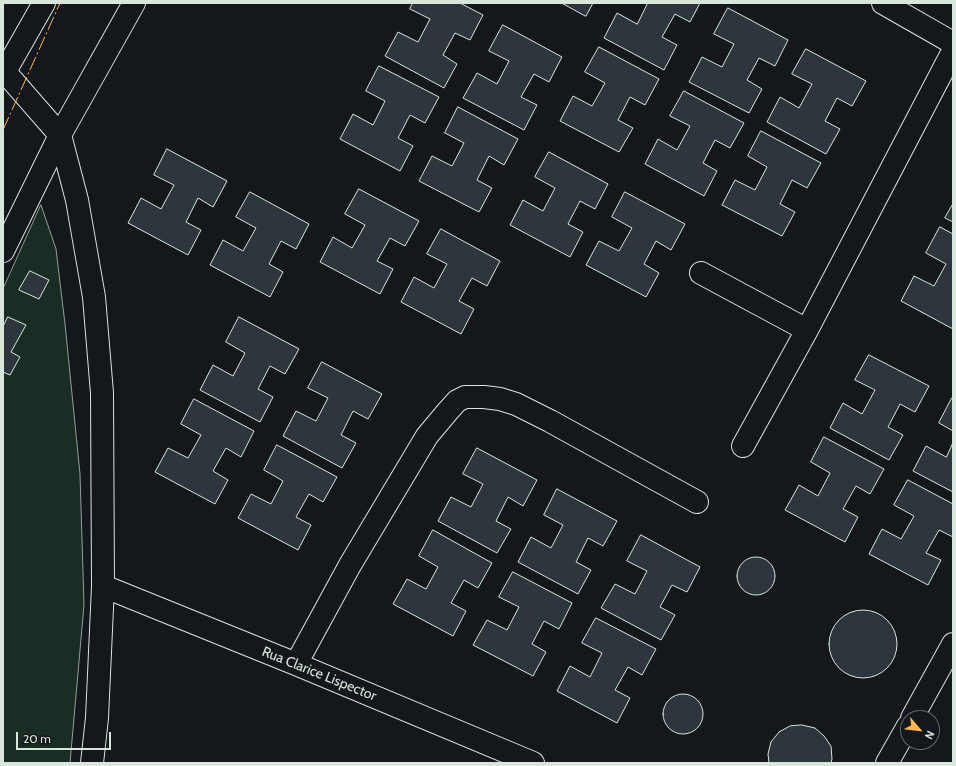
<!DOCTYPE html>
<html>
<head>
<meta charset="utf-8">
<style>
	body { margin:0 }
	#map { position:relative; width:956px; height:766px; overflow:hidden; background:#14181c; font-family:Cabin,sans-serif }
	canvas { display:block }
	.frame { position:absolute; inset:0; border:4px solid #d8e6dc; pointer-events:none }
	.north { position:absolute; left:900px; top:710px; width:40px; height:40px; box-sizing:border-box; background:#14181c; border:1px solid #626a69; border-radius:50%; rotate:118deg; font-size:11px; font-weight:700; line-height:16px; text-align:center; color:#d8e6dc }
	.north::after { content:''; display:block; margin:auto; width:14px; height:18px; background:#ffb74d; clip-path:polygon(50% 0,100% 100%,50% 72%,0 100%) }
	.scale { position:absolute; left:16px; top:732px; width:95px; height:18px; box-sizing:border-box; border:2px solid #d8e6dc; border-top:0; padding-left:5px; font-size:12px; line-height:14px; white-space:nowrap; color:#d8e6dc; -webkit-text-stroke:3px #14181c; paint-order:stroke }
</style>
</head>
<body>
<div id="map">
<canvas width="956" height="766"></canvas>
<div class="frame"></div>
<div class="north">N</div>
<div class="scale">20 m</div>
</div>
<script>
const ctx = document.querySelector('canvas').getContext('2d');
ctx.lineJoin = 'round';
function fill(path, color) { ctx.fillStyle = color; ctx.fill(path, 'evenodd'); }
function trace(path, color, width, dash) { ctx.strokeStyle = color; ctx.lineWidth = width; ctx.lineCap = dash ? 'butt' : 'round'; ctx.setLineDash(dash || []); ctx.stroke(path); }
function drawText(font, color, halo, rows, align = 'center') {
  ctx.font = font + ' Cabin,sans-serif'; ctx.lineWidth = 3; ctx.setLineDash([]); ctx.textBaseline = 'middle'; ctx.strokeStyle = halo; ctx.fillStyle = color; for (const [text, x, y, turn = 0] of rows) {
    ctx.save(); ctx.translate(x, y); ctx.rotate((+turn || 0) * Math.PI / 180); ctx.textAlign = isNaN(turn) ? turn : align; if (halo) ctx.strokeText(text, 0, 0); ctx.fillText(text, 0, 0); ctx.restore();
  }
}
const green = new Path2D(`
	M41,205L56,249L65,324L80,474L84,605L70,763H3V289Z`);
const building = new Path2D(`
	M413,3H460L483,15L470,40L455,33L443,55L457,64L444,88L385,56L398,32L418,42L430,19L410,9Z
	M562,3H593L586,16Z
	M648,3H700L690,22L675,14L662,37L677,45L664,70L604,38L617,13L637,24Z
	M728,8L788,40L775,66L759,58L747,80L762,89L749,113L689,82L702,57L722,67L734,44L714,34Z
	M503,25L562,57L549,82L534,74L521,97L537,105L524,130L463,98L477,73L497,84L509,61L489,51Z
	M599,47L659,79L645,105L630,97L618,120L633,128L619,152L560,121L573,96L592,106L605,83L585,72Z
	M806,49L866,81L852,106L837,98L825,121L840,129L826,154L767,122L780,97L799,108L812,84L792,74Z
	M379,66L439,97L425,123L410,115L398,138L413,146L400,171L340,139L353,114L373,125L385,101L366,91Z
	M684,91L744,123L730,148L715,140L703,163L717,171L704,196L645,164L658,139L677,150L690,126L670,116Z
	M458,107L518,139L504,165L489,156L477,180L492,188L479,212L419,181L432,156L452,166L464,143L445,133Z
	M761,131L821,163L807,188L792,180L780,204L795,212L782,236L722,205L735,180L755,190L767,167L748,156Z
	M167,149L227,181L213,207L198,198L186,222L201,230L188,255L128,223L141,198L161,209L174,185L154,175Z
	M549,152L608,184L595,209L580,201L568,224L583,232L570,257L510,225L523,200L543,211L555,188L535,177Z
	M359,189L419,221L405,246L390,238L377,261L393,269L380,294L320,262L333,237L352,248L365,225L345,214Z
	M250,192L309,224L296,249L281,241L269,264L283,272L270,297L210,265L223,240L243,251L256,228L236,217Z
	M625,192L685,224L671,250L656,241L644,264L659,273L646,297L586,265L599,241L619,251L632,228L612,217Z
	M953,204V222L945,218Z
	M940,227L953,234V329L901,301L914,276L934,286L946,264L926,253Z
	M441,229L500,261L487,286L472,278L459,301L474,309L461,334L401,302L414,277L434,288L447,264L427,254Z
	M30,271L49,280L39,299L19,290Z
	M8,317L26,325L11,352L20,357L10,375L3,372V327Z
	M239,317L299,349L285,374L270,366L258,389L273,397L260,422L200,390L213,365L233,376L245,353L226,342Z
	M869,355L929,386L915,412L900,404L888,427L903,435L889,460L830,428L843,403L862,414L875,390L855,380Z
	M322,362L382,394L368,419L353,411L341,435L356,443L342,468L283,436L296,411L316,421L328,398L308,388Z
	M952,398H953V431L939,423Z
	M194,399L254,431L241,457L226,448L213,471L228,480L215,504L155,472L168,448L188,458L201,435L181,424Z
	M824,437L884,469L870,494L856,486L843,509L858,517L845,542L785,510L799,485L818,496L830,473L811,462Z
	M953,443V492L913,471L926,446L946,457Z
	M277,445L337,477L323,502L309,494L296,517L311,525L298,550L238,518L251,494L271,504L283,481L264,470Z
	M477,448L537,480L523,506L508,497L496,521L511,529L497,553L438,521L451,497L471,507L483,484L463,474Z
	M908,480L953,504V537L939,530L926,553L941,560L928,585L869,554L882,529L901,539L914,516L894,505Z
	M557,489L617,521L603,546L588,538L576,562L591,570L578,594L518,562L531,537L551,548L563,525L544,515Z
	M433,530L492,563L478,588L464,580L451,603L466,611L453,636L393,604L407,579L426,589L438,567L419,556Z
	M641,535L700,567L687,592L672,585L660,607L675,615L661,640L601,608L615,584L635,594L647,571L627,561Z
	M737 576a19 19 0 1 1 38 0a19 19 0 1 1-38 0Z
	M513,572L572,603L559,629L544,621L532,644L546,652L533,676L473,645L487,620L507,630L519,607L499,597Z
	M829 644a34 34 0 1 1 68 0a34 34 0 1 1-68 0Z
	M596,618L656,649L642,675L628,667L615,690L630,698L617,723L557,691L570,666L590,677L602,653L582,643Z
	M663 714a20 20 0 1 1 40 0a20 20 0 1 1-40 0Z
	M802,725L815,728L824,736L831,746L832,759L831,763H769L768,754L771,742L779,732L790,726Z`);
const minor = new Path2D(`
	M883,3L953,43
	M3,67L5,72L60,135L77,200L94,297L102,393L103,586L97,718L92,763
	M3,75L44,3
	M3,251L60,135L134,3
	M701,273L807,330
	M743,446L807,330L953,51
	M103,586L296,664L533,763
	M296,664L350,565L427,436L448,411L457,401L465,397H484L500,399L516,404L550,421L697,502
	M912,718L953,644
	M887,763L908,726`);
const power = new Path2D(`
	M3,130L60,3`);
const streetNames = [
	["Rua Clarice Lispector",319,674,22]
];
fill(green, '#1a2d24');
trace(green, '#939e99', 1);
fill(building, '#2c363c');
trace(building, '#d8e6dc', 1);
trace(minor, '#d8e6dc', 24);
trace(minor, '#14181c', 22);
trace(power, '#ffb74d', 1, [14, 3, 2, 3]);
drawText('14px', '#d8e6dc', '#14181c', streetNames);
</script>
</body>
</html>
